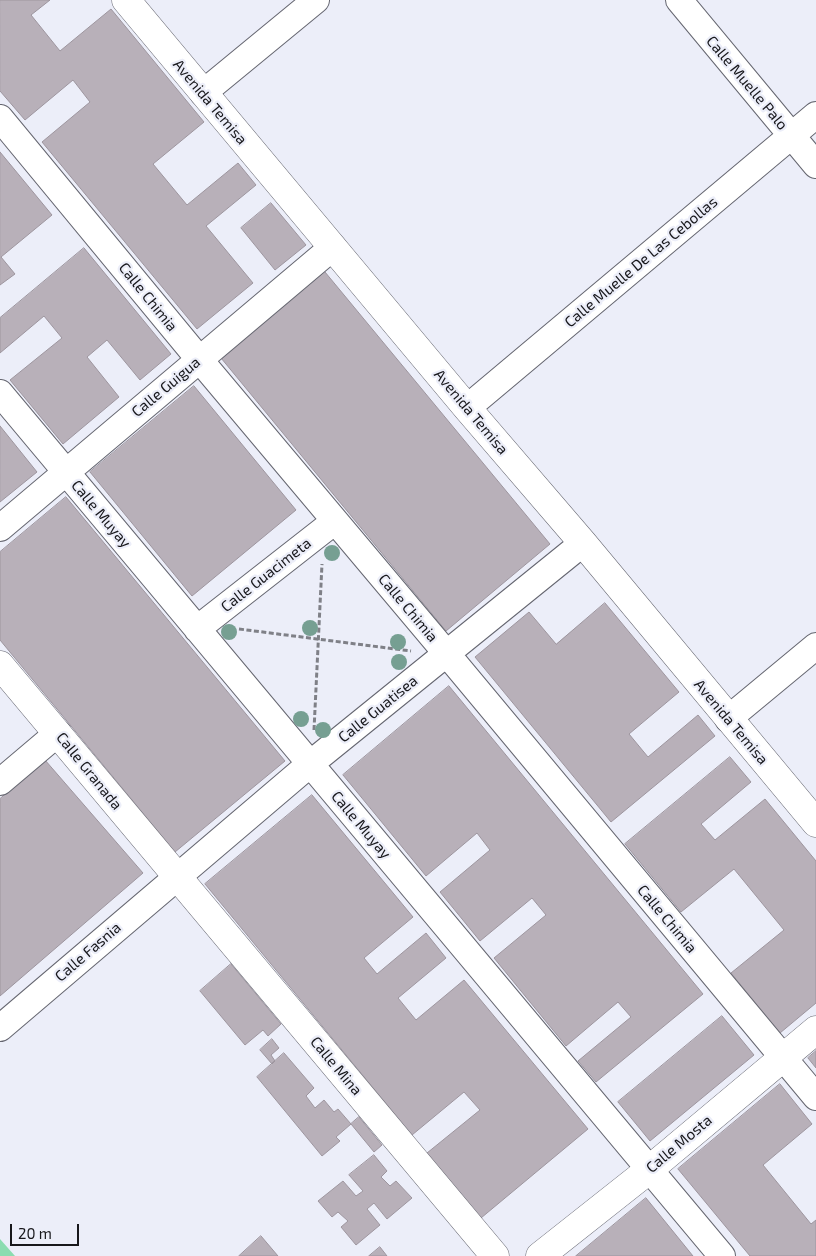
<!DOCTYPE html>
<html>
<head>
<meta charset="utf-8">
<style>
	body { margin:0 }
	#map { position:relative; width:816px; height:1256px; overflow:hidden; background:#eceef9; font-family:"Exo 2",sans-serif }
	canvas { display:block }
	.scale { position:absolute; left:10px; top:1224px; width:69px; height:22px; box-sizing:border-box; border:2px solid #17171b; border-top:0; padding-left:6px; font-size:15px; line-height:18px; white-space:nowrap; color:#17171b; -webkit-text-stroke:4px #eceef9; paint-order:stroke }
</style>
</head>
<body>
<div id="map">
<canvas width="816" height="1256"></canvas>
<div class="scale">20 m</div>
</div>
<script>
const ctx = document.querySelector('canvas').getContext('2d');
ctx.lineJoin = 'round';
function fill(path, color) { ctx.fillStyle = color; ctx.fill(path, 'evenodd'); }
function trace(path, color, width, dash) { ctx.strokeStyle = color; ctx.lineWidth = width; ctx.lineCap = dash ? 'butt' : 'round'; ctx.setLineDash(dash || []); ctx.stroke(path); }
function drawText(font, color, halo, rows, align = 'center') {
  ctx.font = font + ' "Exo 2",sans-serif'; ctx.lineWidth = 4.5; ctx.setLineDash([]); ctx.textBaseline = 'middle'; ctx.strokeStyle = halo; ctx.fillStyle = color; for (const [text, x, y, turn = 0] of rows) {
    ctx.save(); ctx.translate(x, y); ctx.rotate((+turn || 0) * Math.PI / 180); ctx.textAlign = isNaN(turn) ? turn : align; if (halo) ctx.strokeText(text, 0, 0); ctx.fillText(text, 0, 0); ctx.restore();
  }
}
const green = new Path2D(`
	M0,1239L15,1256H0Z`);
const building = new Path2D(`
	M0,0H50L31,15L60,51L111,9L204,122L153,164L187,205L238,163L256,185L206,226L253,283L197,329L42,142L90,102L73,80L25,120L0,91Z
	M0,152L52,215L1,257L15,274L0,285Z
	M271,203L306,245L275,270L241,228Z
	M84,248L171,354L140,380L107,340L87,357L119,397L63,444L10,380L62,338L44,316L0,353V318Z
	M325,272L550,544L446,631L221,358Z
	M194,386L296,510L192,596L90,472Z
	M0,426L37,472L0,502Z
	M66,497L285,761L175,852L0,640V552Z
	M605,603L679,692L629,734L648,757L698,715L715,736L611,822L475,657L529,612L556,644Z
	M449,686L703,994L596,1082L578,1061L631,1017L618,1002L566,1046L494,958L546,915L532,898L480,941L440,892L490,850L477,833L426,876L343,775Z
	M730,757L751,782L701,824L715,840L765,799L816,861V1003L780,1033L731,973L784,930L734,869L681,912L625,844Z
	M45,760L143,873L0,996V799Z
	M312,795L413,917L364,958L377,974L426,933L446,958L398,998L416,1020L464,980L588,1129L481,1218L427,1153L480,1110L464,1092L412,1135L205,884Z
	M231,964L281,1024L268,1036L263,1030L245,1045L200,991Z
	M722,1016L754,1055L650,1141L618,1102Z
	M272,1039L279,1048L271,1055L275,1061L272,1064L260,1050Z
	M816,1051V1068L808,1058Z
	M284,1053L314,1088L306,1096L315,1108L324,1100L334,1112L338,1109L351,1124L336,1137L340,1141L322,1156L257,1077Z
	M780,1084L812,1124L763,1165L811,1224L816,1220V1256H750L678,1169Z
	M359,1117L382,1145L374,1152L351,1124Z
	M374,1155L387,1171L381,1177L390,1186L396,1181L412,1198L387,1219L374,1203L367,1209L380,1225L356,1245L341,1227L348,1221L338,1212L332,1217L318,1201L343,1181L356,1196L363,1191L349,1175Z
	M646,1198L693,1256H576Z
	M261,1236L278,1256H239Z
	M380,1247L387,1256H369Z`);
const path = new Path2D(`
	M239,629L411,651
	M314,730L322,564`);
const minor = new Path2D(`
	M679,0L816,165
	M203,93L316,0
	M0,118L199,359L447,654L816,1097
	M0,393L722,1256
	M467,408L816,115
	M0,528L333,247
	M197,629L335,521
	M728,719L816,646
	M0,782L58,733
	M0,1028L310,764L583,543`);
const tertiary = new Path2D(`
	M126,0L467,408L583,543L816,823
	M0,665L495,1256
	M540,1256L650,1169L816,1030`);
const trees = [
	[332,553],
	[310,628],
	[229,632],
	[398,642],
	[399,662],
	[301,719],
	[323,730]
];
const streetNames = [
	["Calle Muelle Palo",747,83,50],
	["Avenida Temisa",210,102,50],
	["Calle Muelle De Las Cebollas",641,262,-40],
	["Calle Chimia",148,297,51],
	["Calle Guigua",166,387,-40],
	["Avenida Temisa",471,412,50],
	["Calle Muyay",101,514,50],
	["Calle Guacimeta",266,575,-38],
	["Calle Chimia",408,608,50],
	["Calle Guatisea",378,709,-39],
	["Avenida Temisa",731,722,50],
	["Calle Granada",89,771,51],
	["Calle Muyay",361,825,50],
	["Calle Chimia",667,919,50],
	["Calle Fasnia",88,952,-41],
	["Calle Mina",336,1066,50],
	["Calle Mosta",679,1144,-40]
];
fill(green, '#8bdcb0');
fill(building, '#b8b0b9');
trace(building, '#9d959e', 1);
trace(minor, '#656670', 28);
trace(tertiary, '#656670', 29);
trace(path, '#7f8087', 3, [5, 2.5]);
trace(minor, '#fff', 26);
trace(tertiary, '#fff', 28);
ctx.fillStyle = '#769f92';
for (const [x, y] of trees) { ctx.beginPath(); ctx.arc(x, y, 8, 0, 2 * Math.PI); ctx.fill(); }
drawText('15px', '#17171b', '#eceef9', streetNames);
</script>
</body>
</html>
